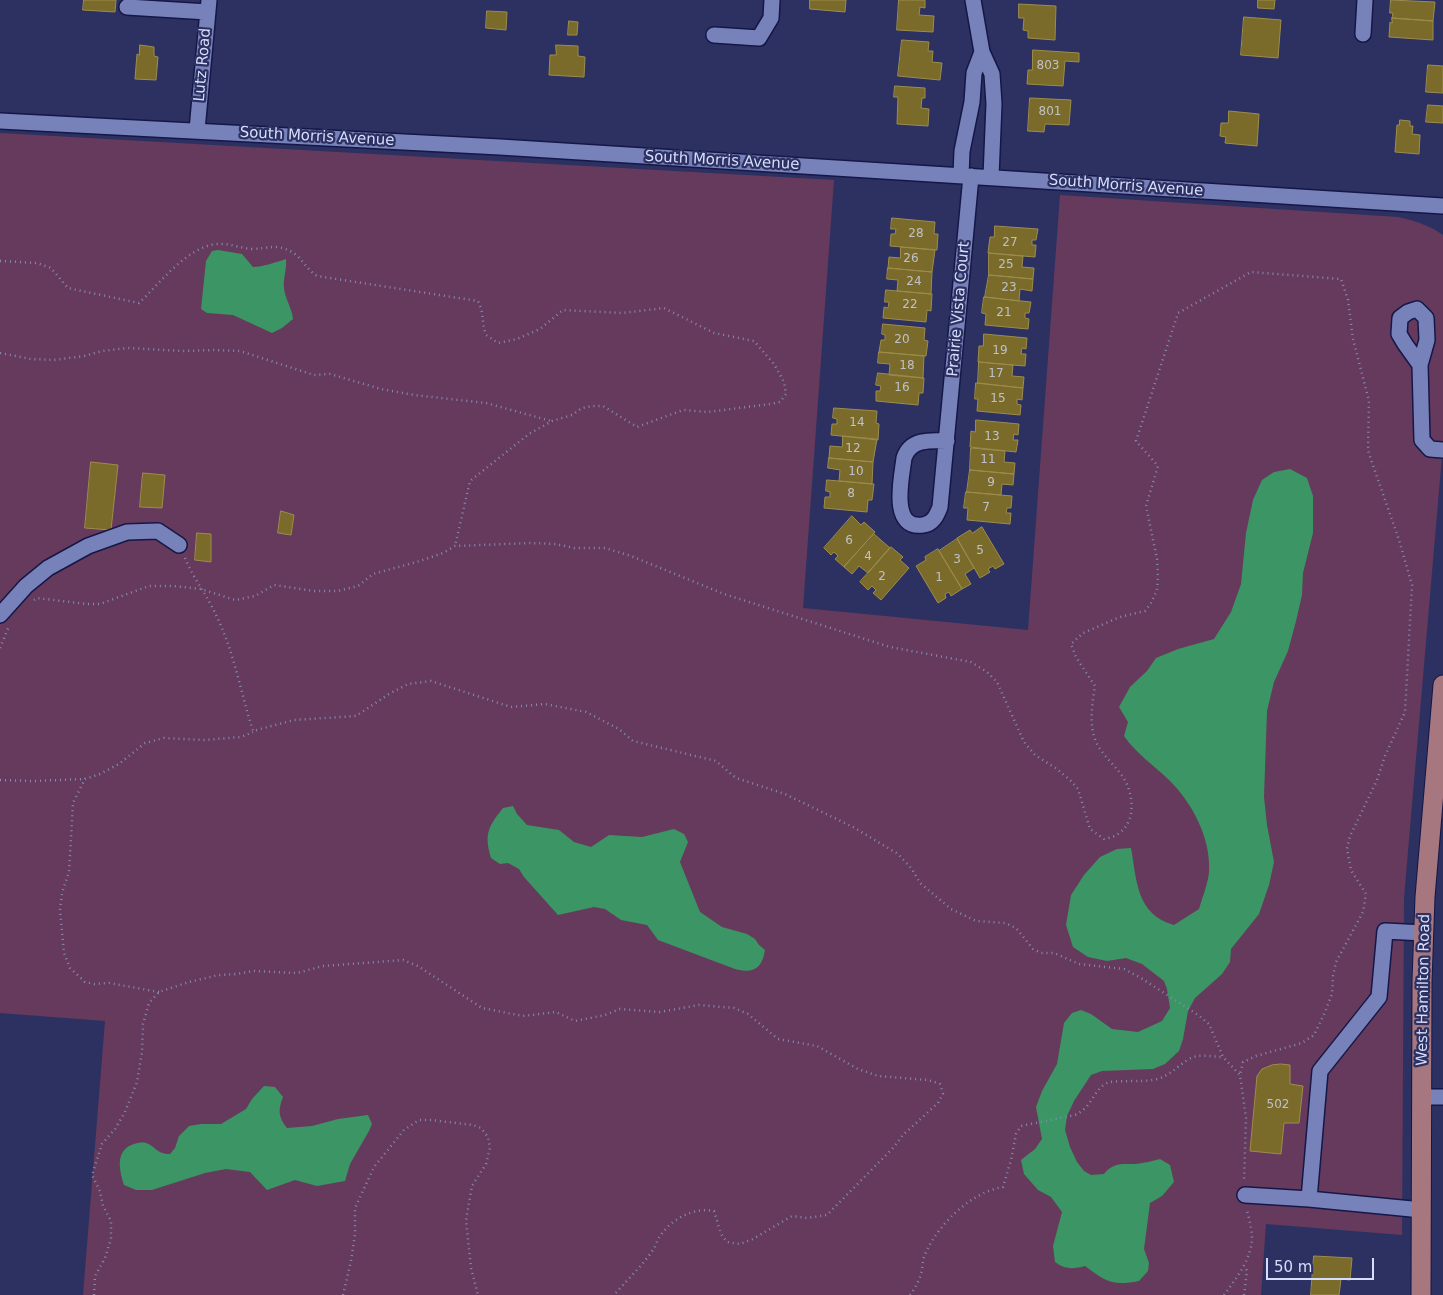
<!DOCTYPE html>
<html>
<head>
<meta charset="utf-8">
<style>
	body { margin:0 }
	#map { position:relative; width:1443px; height:1295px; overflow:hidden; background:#2c3162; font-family:"DejaVu Sans",sans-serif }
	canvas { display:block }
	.scale { position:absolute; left:1266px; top:1258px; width:108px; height:22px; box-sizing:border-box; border:2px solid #d7ddfc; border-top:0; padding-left:6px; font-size:15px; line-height:18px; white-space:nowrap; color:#d7ddfc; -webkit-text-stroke:4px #2c3162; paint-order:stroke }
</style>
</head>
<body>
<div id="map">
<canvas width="1443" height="1295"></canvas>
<div class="scale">50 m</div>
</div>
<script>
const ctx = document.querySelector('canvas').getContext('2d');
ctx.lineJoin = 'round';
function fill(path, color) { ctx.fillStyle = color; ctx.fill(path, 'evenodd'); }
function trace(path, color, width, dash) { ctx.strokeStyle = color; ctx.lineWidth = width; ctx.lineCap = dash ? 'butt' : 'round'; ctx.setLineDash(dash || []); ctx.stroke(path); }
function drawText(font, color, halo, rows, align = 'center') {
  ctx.font = font + ' "DejaVu Sans",sans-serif'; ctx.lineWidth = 4.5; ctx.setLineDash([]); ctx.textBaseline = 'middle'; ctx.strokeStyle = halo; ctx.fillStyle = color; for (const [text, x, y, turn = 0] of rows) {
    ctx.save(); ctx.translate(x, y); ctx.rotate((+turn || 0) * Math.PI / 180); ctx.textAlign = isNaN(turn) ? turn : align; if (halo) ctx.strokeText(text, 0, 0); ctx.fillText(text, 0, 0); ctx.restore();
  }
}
const green = new Path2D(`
	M0,133L834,180L803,608L1028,630L1060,195L1398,217C1415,221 1429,225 1443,235V444L1404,898L1402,1235L1266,1224L1261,1295H83L105,1021L0,1013Z`);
const water = new Path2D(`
	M218,250L242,254L253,267C262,267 277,262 286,259C287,269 283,278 284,288C285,299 292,308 293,319L282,328L272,333L233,315L207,313L201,309L206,261L212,251Z
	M1290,469L1307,478L1313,496V533L1303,573L1302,595L1296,621L1288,651L1274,682L1267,711L1264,797L1267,825L1274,862L1269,885L1259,914L1231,949L1230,962L1222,974L1195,998L1188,1011L1183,1039L1179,1051L1165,1064L1153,1069L1102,1071L1091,1075L1074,1101L1067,1116L1065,1130L1070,1147L1077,1162L1084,1171L1091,1175L1104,1174C1113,1162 1123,1164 1136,1164C1144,1163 1152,1161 1160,1159L1170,1165L1174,1182L1162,1196L1150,1203L1144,1249L1149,1263L1148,1271L1139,1281C1113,1286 1106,1282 1085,1266C1073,1269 1066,1270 1055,1262L1053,1246L1062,1212L1051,1197L1038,1190L1024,1174L1021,1160L1035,1149L1042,1139L1036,1107L1042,1091L1057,1064L1064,1023L1072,1013L1081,1010L1091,1014L1112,1029L1138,1032L1162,1021L1170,1008L1167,989L1164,981L1142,964L1126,958L1107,961L1088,957L1073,947L1066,925L1071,895L1084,875L1100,857L1117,849L1131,848C1137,881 1136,914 1174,925L1199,909C1202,898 1208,884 1209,872C1211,838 1192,802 1168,779C1152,764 1137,754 1124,736L1128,722L1119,707L1130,687L1147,671L1156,658L1178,649L1214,639L1231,612L1241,584L1246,533L1253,500L1262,480L1274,472Z
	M513,806L517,814L527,825L559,830L574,842L591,847L609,835L642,837L674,829L684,834L688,842L680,862L700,912L722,927L747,934L755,939L759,945L765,950C762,969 753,974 735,969L658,940L647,925L621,920L605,909L594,907L558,915L524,877L519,869L508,863L500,864L491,858C484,834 488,827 503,808Z
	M264,1086L275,1087L283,1097C278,1110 278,1117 287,1128L312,1126L338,1119L368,1115L372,1124L369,1131L350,1164L345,1181L317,1186L295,1180L267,1190L250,1172L226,1169L205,1173L152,1190H136L124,1185C119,1169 115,1150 134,1144C137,1143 142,1142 146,1143C157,1147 156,1154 170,1154L175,1148L179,1136L189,1126L201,1124H221L246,1109L252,1099Z`);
const building = new Path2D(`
	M84,0H116L115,12L83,10Z
	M810,0H846L845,12L810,9Z
	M899,0H925V8L920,7L919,15L934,16L933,32L897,30Z
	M1258,0H1275L1274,9L1258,8Z
	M1391,0L1435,2L1433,21L1392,18L1393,13H1390Z
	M1019,4L1056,6L1055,40L1028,38V31L1023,30L1024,18H1019Z
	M487,11L507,12L506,30L486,28Z
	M1244,17L1281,20L1278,58L1241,55Z
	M1392,18L1433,21V40L1389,37L1390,22L1392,23Z
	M569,21L578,22L577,35H568Z
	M902,40L929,42L928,51H933L932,62L942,63L940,80L898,76Z
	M140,45L154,47V56L158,57L156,80L135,79L137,54L139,55Z
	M556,45L578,46V56L585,57L584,77L549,75L550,55H556Z
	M1033,50L1079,53V62L1065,61L1063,86L1027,84L1028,70H1032Z
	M1428,65L1443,66V93L1426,92Z
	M895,86L925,88V98H922L921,108L929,109L928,126L897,124L898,97H894Z
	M1030,98L1071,100L1069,125L1045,124L1044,132L1028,131Z
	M1428,105L1443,106V123L1426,122Z
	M1229,111L1259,114L1257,146L1225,143L1226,137L1220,136L1221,123H1228Z
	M1400,120L1410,121V126H1413L1412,134L1420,135L1419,154L1395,152L1397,125H1399Z
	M892,218L935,222L934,234H938L937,250L890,246L891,234H895L896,229H891Z
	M995,226L1038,229L1036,240H1032V245H1036L1035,257L988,253L990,237H994Z
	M901,247L935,250L932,272L888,268L889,257L900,258Z
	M989,253L1023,256L1022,267L1034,268L1033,279L989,275Z
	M888,268L932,272L931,294L897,291L898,280L887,279Z
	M989,275L1033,279L1032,291L1020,289L1019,301L985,297Z
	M886,290L932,294L931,311L927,310L926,322L883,318L884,307L888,308L889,302H885Z
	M984,297L1031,302L1029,313H1025V318L1029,319L1028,329L985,325L986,314L982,313Z
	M883,324L925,328L924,340L928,341L926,356L879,352L881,340H885V335L882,334Z
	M984,334L1027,338L1026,349L1022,348L1021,354H1026L1025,366L978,362L979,346H983Z
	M879,352L924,356L923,378L889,375L890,364L878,363Z
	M979,362L1013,365L1012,376L1024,377L1023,388L978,383Z
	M878,373L924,378L923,393H919L918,405L876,401V391H880L881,386L876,385Z
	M976,383L1023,388L1022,400L1017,399V404L1021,405L1020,415L977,411L978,399H975Z
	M834,408L877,411L876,423L879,424L878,440L831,435L832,424H837V419L833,418Z
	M976,420L1019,424L1018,435L1014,434L1013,440H1018L1016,452L970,447L971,431L975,432Z
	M843,436L877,439L873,462L829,458L830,446L842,447Z
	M971,448L1005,451L1004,462L1015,463L1014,474L970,470Z
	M829,458L873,462L872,484L839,481L840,470L828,468Z
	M91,462L118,465L111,530L85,528Z
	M970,470L1014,474L1013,485L1002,484L1001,495L967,492Z
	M143,473L165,475L162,508L140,507Z
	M827,480L874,484L872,500H868L867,512L824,508L825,497H830V492L826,491Z
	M966,492L1012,496L1011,508H1007L1006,513H1011L1010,524L967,520L968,508H964Z
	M281,511L294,515L291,535L278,533Z
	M852,516L861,525L864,522L875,532L844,567L835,559L838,556L834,552L831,555L824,548Z
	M982,527L1004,564L995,569L993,566L988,569L990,572L980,578L957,538L970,530L972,533Z
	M197,533L211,534V562L195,560Z
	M874,534L890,548L868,573L859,566L852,574L844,567Z
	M957,539L974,568L965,574L971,584L962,589L939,551Z
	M891,547L903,557L900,560L909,568L881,600L873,593L876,590L872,586L868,590L860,582Z
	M938,549L962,589L951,596L949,592L945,594L946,598L938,603L916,566L926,560L925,557Z
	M1281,1064L1290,1065V1084L1303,1086L1299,1123H1284L1281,1154L1250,1151L1257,1076L1262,1069L1272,1065Z
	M1314,1256L1352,1258L1350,1280L1341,1279L1339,1295H1311Z`);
const path = new Path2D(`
	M0,261L37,263L51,268L68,288L139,303C159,284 188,246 217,244C229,243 240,248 251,249C268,249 276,243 292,252C302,258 306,269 317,276L478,301C485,315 481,321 486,335L498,343L517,339L540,329L563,310L622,313L664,308L714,333L754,341L774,364L784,382L786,394L780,402L770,404L708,412L683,410L637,427L603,406H592L582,408L572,415L552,421L529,434L470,481L455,546
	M0,353L31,359L54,360L84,356L102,351L128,348L183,351L214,350L240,351L314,375L330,374L381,389L414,395L486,403L551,421
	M185,558C193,578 207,595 216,615C234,651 241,694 253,731L294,720L356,716L389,694L408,684L431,681L511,707L545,704L586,712L619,729L633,741L716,761L736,778L785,794L853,827L898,854L912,869L920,883L951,909L976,921L1005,923L1016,928L1033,949L1041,953H1054L1079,964L1124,969L1141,978L1198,1015L1209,1024L1223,1057L1240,1075L1246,1118L1244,1182
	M34,600L37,598L87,604H100L149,586H173L201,589L235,600L255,596L274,585L314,591H338L358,586L373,574L420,561L443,553L455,546L531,543L556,544L574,548H605L631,556L724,594L890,647L971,662L987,672L997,682L1024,742L1035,755L1057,769L1070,780L1078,789L1090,829L1104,839C1109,838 1114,837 1118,834C1135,823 1134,799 1126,782C1119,769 1106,759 1098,746C1088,728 1092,705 1095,686L1076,657L1071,644L1083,633L1120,617L1145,611L1151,603L1157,590L1158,577L1157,559L1146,506L1158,466L1136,441L1178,313L1251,272L1341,279L1348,300L1353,339L1369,401L1368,451L1399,540L1412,585L1405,712L1385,756L1377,780L1350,836L1347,849L1351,870L1366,894L1363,912L1336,962L1333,976L1332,994L1325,1012L1314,1035L1302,1043L1256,1056L1243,1062L1240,1075
	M0,648L9,626
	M0,780L34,781L85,779
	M159,992L109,983L94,984L85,982L70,968L64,953L60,910L62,893L69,872L73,803L85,779L100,774L119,764L145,743L164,738L204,740L241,737L253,732
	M94,1295L95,1276L105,1258L111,1239V1221L103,1206L100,1191L92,1175L102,1144L115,1129L125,1112L137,1082L142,1052L143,1024L149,1003L159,992L189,982L219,975L237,974L253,971L297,973L323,966L403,960L418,966L482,1008L523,1016L556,1012L575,1021L605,1015L620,1009L660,1012L699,1005L734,1008L748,1014L778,1039L817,1046L858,1069L878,1076L928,1080L940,1084L943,1094L938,1103L903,1135L893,1148L827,1215L807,1218L792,1216L753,1239L740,1244L727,1242L721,1234L714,1211C693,1207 672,1219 660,1236C657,1240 656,1246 653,1250C642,1266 627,1280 614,1295
	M343,1295L351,1261L355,1234V1208L374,1167L404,1130L419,1120H431L473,1125L481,1128L488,1137L490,1148L486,1164L472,1186L466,1220L471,1268L478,1295
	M910,1295C914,1290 919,1281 921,1274C923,1267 922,1260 926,1252C939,1224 971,1192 1003,1187L1011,1160L1016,1134L1021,1126L1075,1115C1092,1108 1093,1090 1107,1083C1113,1080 1143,1082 1153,1080C1169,1077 1176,1067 1189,1059C1199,1053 1212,1057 1223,1057
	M1224,1295C1236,1278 1251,1261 1252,1238C1252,1229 1249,1219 1247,1210
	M1244,1295L1247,1271L1245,1266`);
const minor = new Path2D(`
	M973,0L982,52L992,74L994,104L991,177
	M127,7L208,12
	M1363,34L1365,0
	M714,35L759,38L771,18L772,0
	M0,121L500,147L1443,206
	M197,130L209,0
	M961,175L962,151L972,102L974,73L982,52
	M1420,365L1405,344L1399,334L1400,318L1408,312L1417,309L1426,318L1427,340L1420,365L1422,440L1430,449L1443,450
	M947,441C930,440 910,439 904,458C902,476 889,530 923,525C933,524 937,515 940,507L971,176
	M0,615L26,586L48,568L88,546L127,532L158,531L179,545
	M1423,1097H1443
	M1245,1195L1309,1199
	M1422,1210L1309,1199L1320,1071L1379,997L1385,931L1424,933`);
const major = new Path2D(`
	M1421,1295L1422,981L1425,897L1443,685`);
const numberNames = [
	["803",1048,66],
	["801",1050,112],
	["28",916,234],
	["27",1010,243],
	["26",911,259],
	["25",1006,265],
	["24",914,282],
	["23",1009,288],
	["22",910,305],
	["21",1004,313],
	["20",902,340],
	["19",1000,351],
	["18",907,366],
	["17",996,374],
	["16",902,388],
	["15",998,399],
	["14",857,423],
	["13",992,437],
	["12",853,449],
	["11",988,460],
	["10",856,472],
	["9",991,483],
	["8",851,494],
	["7",986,508],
	["6",849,541],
	["5",980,551],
	["4",868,557],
	["3",957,560],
	["2",882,577],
	["1",939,578],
	["502",1278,1105]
];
const streetNames = [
	["Lutz Road",203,65,-85],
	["South Morris Avenue",317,137,3],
	["South Morris Avenue",722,161,3],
	["South Morris Avenue",1126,186,4],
	["Prairie Vista Court",959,309,-85],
	["West Hamilton Road",1424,990,-89]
];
fill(green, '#663a5c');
fill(water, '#3c9564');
fill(building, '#7a6b2b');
trace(building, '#9c8d4d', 1);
trace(minor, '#151746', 18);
trace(major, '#151746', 21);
trace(path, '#868bb3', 2.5, [1, 4]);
trace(minor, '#7882ba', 15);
trace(major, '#a7777f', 19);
drawText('12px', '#c0c0c8', null, numberNames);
drawText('15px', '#d7ddfc', '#2c3162', streetNames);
</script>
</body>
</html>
